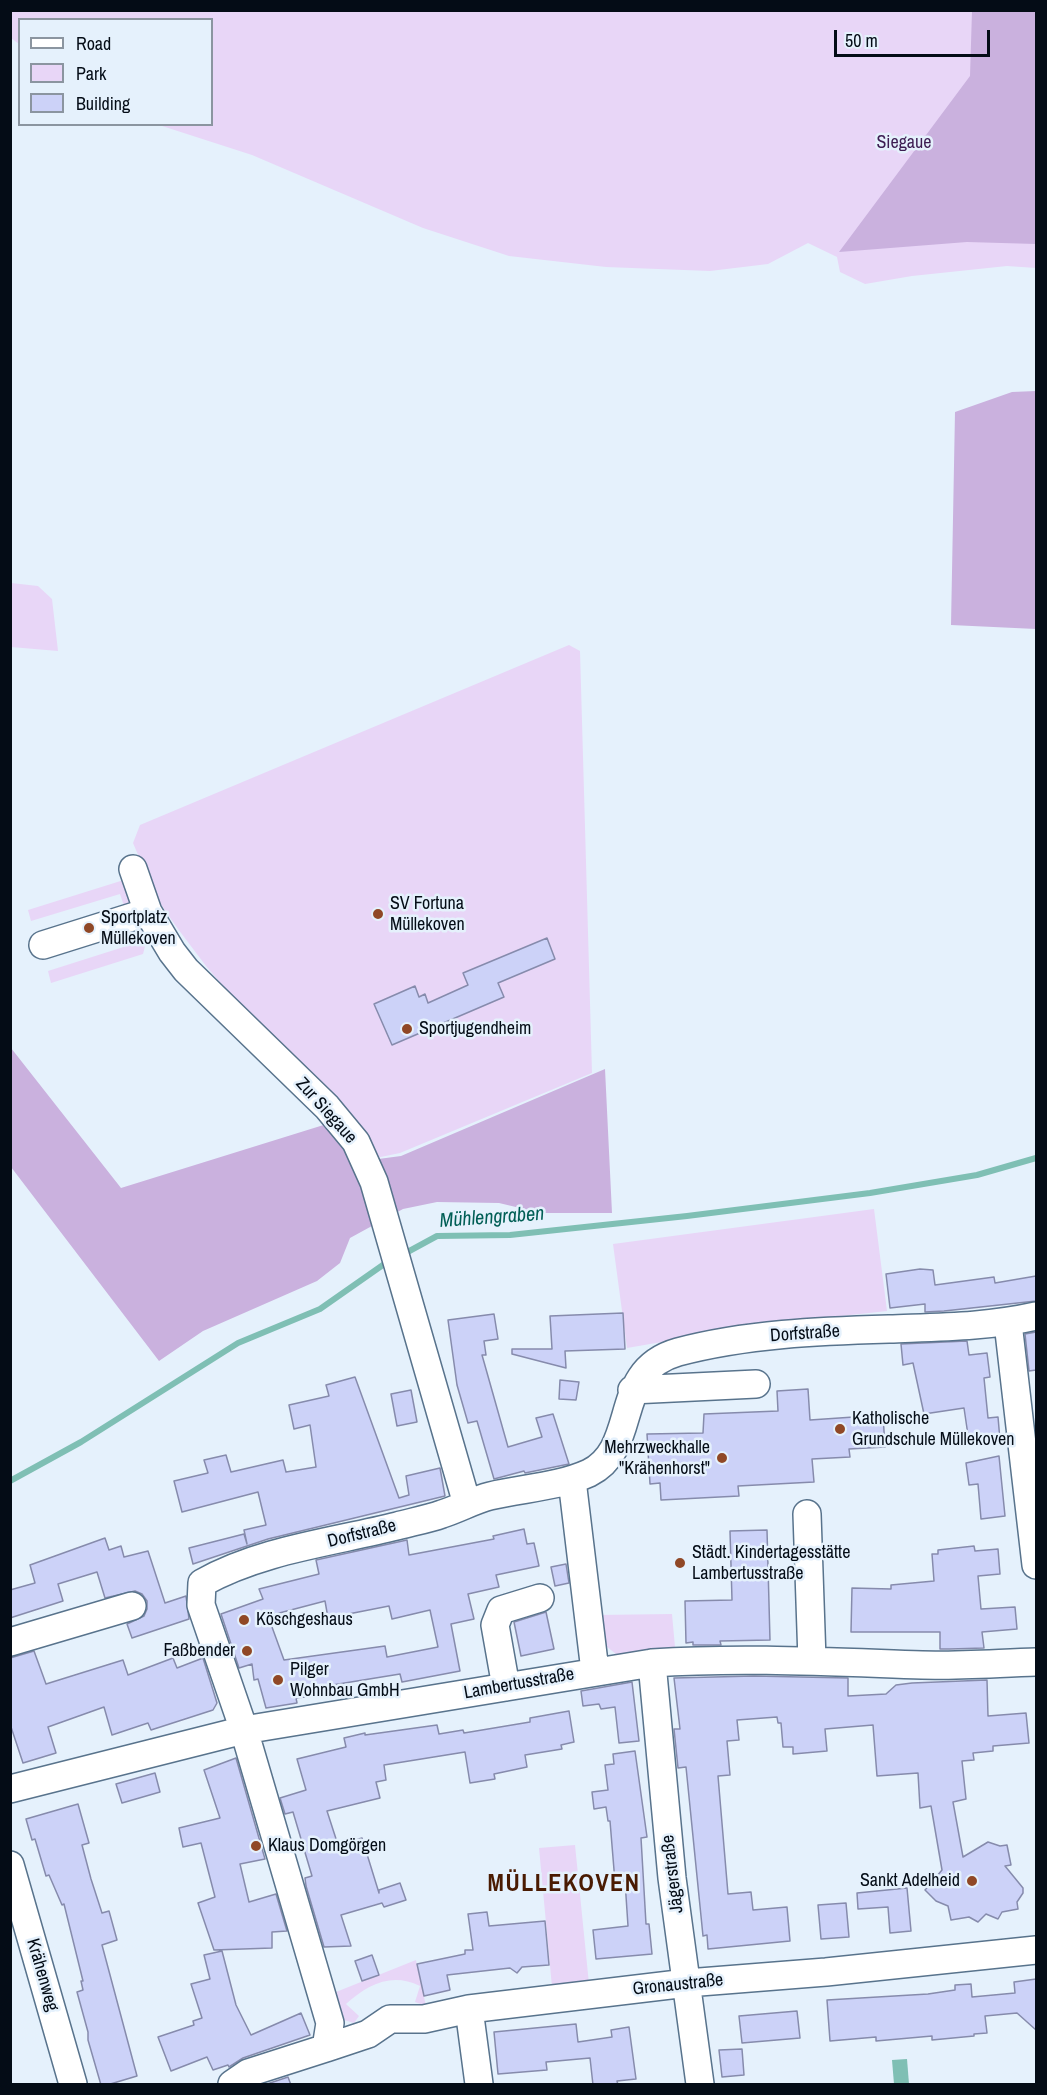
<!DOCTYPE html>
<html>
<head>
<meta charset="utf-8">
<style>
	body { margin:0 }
	#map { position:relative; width:1047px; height:2095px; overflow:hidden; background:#e5f1fc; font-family:"Archivo Narrow",sans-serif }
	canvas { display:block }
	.frame { position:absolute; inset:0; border:12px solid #040c16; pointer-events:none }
	.legend { position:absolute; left:18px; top:18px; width:195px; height:108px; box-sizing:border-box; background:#e5f1fc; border:2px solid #8b95a0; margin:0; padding:8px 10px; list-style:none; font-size:18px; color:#040c16 }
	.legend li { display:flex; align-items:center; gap:12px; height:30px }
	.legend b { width:30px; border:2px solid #8b95a0 }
	.scale { position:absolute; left:834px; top:30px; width:156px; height:27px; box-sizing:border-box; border:3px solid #040c16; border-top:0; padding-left:8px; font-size:18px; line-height:21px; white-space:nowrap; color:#040c16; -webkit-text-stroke:4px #e5f1fc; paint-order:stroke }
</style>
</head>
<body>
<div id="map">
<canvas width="1047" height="2095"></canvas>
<div class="frame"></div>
<ul class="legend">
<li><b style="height:8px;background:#fff"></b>Road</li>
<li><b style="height:16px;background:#e8d6f7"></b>Park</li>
<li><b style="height:16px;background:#ccd2f8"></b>Building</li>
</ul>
<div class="scale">50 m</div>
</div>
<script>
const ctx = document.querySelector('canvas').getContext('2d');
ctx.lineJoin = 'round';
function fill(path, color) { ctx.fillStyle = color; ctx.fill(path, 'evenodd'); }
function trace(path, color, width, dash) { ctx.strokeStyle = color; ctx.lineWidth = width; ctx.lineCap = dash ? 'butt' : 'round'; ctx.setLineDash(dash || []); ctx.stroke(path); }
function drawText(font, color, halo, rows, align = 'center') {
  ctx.font = font + ' "Archivo Narrow",sans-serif'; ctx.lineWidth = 5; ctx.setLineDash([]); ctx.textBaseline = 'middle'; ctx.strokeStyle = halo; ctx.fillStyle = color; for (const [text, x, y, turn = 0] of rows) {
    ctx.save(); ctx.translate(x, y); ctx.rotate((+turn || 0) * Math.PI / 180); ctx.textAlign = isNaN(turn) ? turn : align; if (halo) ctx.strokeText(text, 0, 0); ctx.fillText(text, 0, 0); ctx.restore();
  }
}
const green = new Path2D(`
	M10,11H1036V268L1007,266L912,276L865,284L840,272L837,257L808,243L768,264L710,271L606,267L509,256L423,228L252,155L159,125L212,124V20H20L19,44L11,38Z
	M11,583L38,586L52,599L58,651L11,647Z
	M569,645L580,651L592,1073L400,1153L371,1159L206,966L178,929L157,899L133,843L140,825Z
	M127,879L132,898L130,906L125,909L120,894L31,921L28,910Z
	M129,928H137L148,935L143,954L51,983L48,971L133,944Z
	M874,1209L887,1311L760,1325L627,1348L613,1244Z
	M672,1614L675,1647L617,1655L600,1641L597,1615Z
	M575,1845L589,1984L552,1987L539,1848Z
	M416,1960L426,2006L415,2002L420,1986C392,1972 368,1984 346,2004L359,2016L354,2023L344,2020L336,1992Z`);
const forest = new Path2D(`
	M972,11H1036V244L967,242L839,252L970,76Z
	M1036,391V629L951,625L955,412L1012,392Z
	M11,1048L121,1188L330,1123L356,1162L401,1156L605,1069L612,1213H541L499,1203L437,1202L403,1209L350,1238L340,1263L317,1281L203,1331L159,1361L11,1167Z`);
const water = new Path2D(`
	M907,2059L909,2084H894L892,2060Z`);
const stream = new Path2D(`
	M402,1255L437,1236L510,1235L687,1216L870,1193L977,1175L1036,1158
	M10,1481L81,1442L238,1343L320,1309L390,1260`);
const building = new Path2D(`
	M547,938L555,959L498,983L504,997L392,1045L374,1004L415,986L419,997L425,994L428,1003L468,985L463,973Z
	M920,1269L933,1270L935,1285L994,1277L995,1283L1036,1276V1301L944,1311L925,1312V1304L890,1308L886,1274Z
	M623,1313L625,1349L565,1351L566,1368L512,1354V1349H552L550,1316Z
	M494,1314L498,1339L484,1341L486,1355H482L508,1447L542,1437L536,1418L553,1414L569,1464L525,1473L524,1471L494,1479L477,1421L468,1423L457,1385L448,1320Z
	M1036,1332V1370L1029,1371L1025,1334Z
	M967,1341L969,1355L987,1353L990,1377L984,1378L988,1418L998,1417L1000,1440L969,1442L964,1408L924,1414L913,1363L903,1365L901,1344Z
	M355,1377L399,1498L409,1495L406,1476L440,1468L445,1496L268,1539L193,1564L189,1548L244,1534L247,1544L244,1530L266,1525L258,1492L182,1512L174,1481L208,1473L204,1460L226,1455L231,1472L283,1460L286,1472L316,1467L310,1425L294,1429L289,1405L329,1396L326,1385Z
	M560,1380L579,1382L576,1400L559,1399Z
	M808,1389L810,1420L883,1415L885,1447L849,1449L850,1457L812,1459L814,1482L738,1486L739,1496L661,1500L660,1483L650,1484L647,1434L703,1433L704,1414L778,1411L777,1391Z
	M411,1390L417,1422L397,1426L391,1394Z
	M999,1456L1005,1516L981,1519L978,1484L969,1485L966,1463Z
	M524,1529L527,1544L534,1543L539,1566L496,1575L499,1587L468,1594L474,1619L451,1624L460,1671L402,1682L400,1674L314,1688V1696L296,1698L297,1703L266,1708L258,1679L254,1680L252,1664L239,1668L221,1614L263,1599L259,1589L319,1574L316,1560L407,1540L409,1555L494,1539L493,1536ZM325,1601L328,1618L389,1606L392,1619L430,1610L438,1647L387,1657L385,1646L284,1660L268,1616Z
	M767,1530L770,1640L720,1641L721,1645H693V1642L686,1643L685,1601L732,1600L730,1531Z
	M105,1538L109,1550L121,1546L124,1557L148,1551L165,1603L186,1596L189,1619L132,1638L127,1624L144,1616L147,1609V1601L142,1594L135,1591L105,1598L97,1572L58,1584L63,1601L10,1618V1590L35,1583L30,1565Z
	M974,1546L975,1551L998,1549L1000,1574L978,1576L981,1609L1015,1607L1017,1629L982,1632L984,1648L950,1649H940V1632H851L852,1588L891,1589V1585L934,1581L932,1554H938V1550Z
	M566,1564L569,1583L555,1586L551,1567Z
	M546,1612L554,1649L521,1656L514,1622Z
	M34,1651L46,1684L123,1660L128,1675L173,1658L177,1668L203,1658L217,1703L213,1710L151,1730L148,1723L112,1735L104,1707L48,1727L56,1753L23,1763L10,1724V1658Z
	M754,1676L848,1678V1696L886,1694L896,1685L912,1683L987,1680L988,1716L1026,1713L1029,1743L993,1746V1751L973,1753L974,1760L962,1761L966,1799L953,1802L963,1857L988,1842L1000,1846L1007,1845L1011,1865L1005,1866L1023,1888V1893L1017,1902L1018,1909L1002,1912L998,1919L986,1914L978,1922L969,1917L951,1920L948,1906L936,1901L925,1890L942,1870L931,1806L920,1808L918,1773L877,1776L873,1725L825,1729L827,1751L793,1754V1747H783L781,1723H778L777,1717L737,1720L739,1740L727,1741L730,1775L718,1776L728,1894L751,1892L753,1910L787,1907L790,1941L708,1949L707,1935L703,1936L686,1767L678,1768L674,1729H680L674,1678Z
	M632,1682L639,1741L619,1743L615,1707L601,1709L599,1704L583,1706L581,1691Z
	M569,1711L574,1742L561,1745L562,1749L525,1755L527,1767L494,1774L495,1779L470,1783L465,1752L384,1765L386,1780L376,1782L380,1798L327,1811L338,1845L362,1838L379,1893V1890L400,1883L406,1900L384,1907L382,1903L341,1915L351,1946L324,1947L306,1886L305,1878L312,1876L293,1812L285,1814L280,1798L306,1790L297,1759L346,1747L344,1738L365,1733V1735L437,1725L439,1734L463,1730L464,1733L530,1722V1718Z
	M635,1751L647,1837L641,1838L646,1924H649L652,1954L596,1959L593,1930L628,1926L625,1881L615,1882L610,1821H608L606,1807L594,1809L592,1792L608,1790L605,1765L614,1764L613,1754Z
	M236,1758L265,1859L240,1864L249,1902L276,1894L287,1931L272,1932V1948L214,1950L198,1903L215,1897L201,1843L183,1847L179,1828L220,1818L204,1770Z
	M155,1773L160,1792L122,1803L116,1784Z
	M78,1804L89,1843L82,1845L91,1879L102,1913L109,1911L117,1940L102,1945L137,2076L107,2085H101L88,2040V2032L77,1992L83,1990L81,1981H83L64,1904L62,1905L49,1875L46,1876L35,1839L32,1840L26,1819Z
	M907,1888L911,1931L890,1933L888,1907L858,1909L857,1893Z
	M846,1903L849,1937L821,1939L818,1905Z
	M487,1912L489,1926L545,1921L549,1965L522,1967L517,1973L510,1968L447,1975L450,1990L424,1996L417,1964L465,1954V1950H473L468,1914Z
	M222,1951L236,2005L251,2035L301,2013L310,2035L243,2058L229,2067L228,2065L213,2070L207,2057L171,2071L158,2037L194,2025L193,2021L202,2018L191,1984L210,1979L204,1955Z
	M372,1955L379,1975L362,1981L355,1961Z
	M1036,1979V2030L1017,2013L985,2016L987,2033L974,2034V2036L932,2040V2036L876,2041V2037L830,2041L827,2000L928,1994L955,1990V1985L971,1984L972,1997L1015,1993L1014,1982Z
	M797,2011L800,2038L742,2043L739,2016Z
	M576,2024L578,2042L612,2037L611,2030L629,2027L636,2079L617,2081L618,2085H593L590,2058L546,2062L547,2070L498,2074L494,2032Z
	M742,2049L744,2075L722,2077L719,2050Z
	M288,2077L291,2085H264Z`);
const minor = new Path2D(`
	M133,869L148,912L172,952L186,970L327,1107L356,1142L374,1182L467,1504
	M43,945L148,912
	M1008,1323L1036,1565
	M632,1390L756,1384
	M572,1480L595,1671
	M807,1514L812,1660
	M10,1642L132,1606
	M652,1663L672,1878L700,2084
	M506,1687L495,1625L501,1610L540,1598
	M10,1789L244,1730L652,1663C743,1657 832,1662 922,1665C960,1666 999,1663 1036,1662
	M10,1865L73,2084
	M469,2009L479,2084
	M326,2048L368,2034L390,2019H424L469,2009L687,1983L826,1972L1036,1950
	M232,2084L248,2073L326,2048L330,2023L244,1730L201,1605L202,1583C260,1550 333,1542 397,1526C412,1522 428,1519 442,1514C458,1509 474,1500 490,1496C523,1488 558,1487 589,1473C641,1447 610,1371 678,1352C746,1334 819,1331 889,1329C940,1327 987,1327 1036,1316`);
const markers = [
	[378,914,6,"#904826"],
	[89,928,6,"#904826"],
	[407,1029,6,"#904826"],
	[840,1429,6,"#904826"],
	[722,1458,6,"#904826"],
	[680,1563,6,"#904826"],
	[244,1620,6,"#904826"],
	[247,1651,6,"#904826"],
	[278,1680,6,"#904826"],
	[256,1846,6,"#904826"],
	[972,1881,6,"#904826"]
];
const parkNames = [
	["Siegaue",904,143]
];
const poiNames = [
	["SV Fortuna",390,904],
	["Müllekoven",390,925],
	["Sportplatz",101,918],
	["Müllekoven",101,939],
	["Sportjugendheim",419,1029],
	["Katholische",852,1419],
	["Grundschule Müllekoven",852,1440],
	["Mehrzweckhalle",710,1448,"right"],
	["\"Krähenhorst\"",710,1469,"right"],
	["Städt. Kindertagesstätte",692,1553],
	["Lambertusstraße",692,1574],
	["Köschgeshaus",256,1620],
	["Faßbender",235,1651,"right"],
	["Pilger",290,1670],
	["Wohnbau GmbH",290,1691],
	["Klaus Domgörgen",268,1846],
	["Sankt Adelheid",960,1881,"right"]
];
const streetNames = [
	["Zur Siegaue",326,1111,48],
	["Dorfstraße",805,1334,-4],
	["Dorfstraße",362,1534,-14],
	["Lambertusstraße",519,1684,-10],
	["Jägerstraße",673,1874,-97],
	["Krähenweg",42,1975,74],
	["Gronaustraße",678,1985,-6]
];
const waterNames = [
	["Mühlengraben",492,1218,-4]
];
const districtNames = [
	["MÜLLEKOVEN",564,1885]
];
fill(green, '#e8d6f7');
fill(forest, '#cab1de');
fill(water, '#7fbfb4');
trace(stream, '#7fbfb4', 6);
fill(building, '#ccd2f8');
trace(building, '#868bac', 1.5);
trace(minor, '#58738c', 30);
trace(minor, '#fff', 27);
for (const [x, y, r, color] of markers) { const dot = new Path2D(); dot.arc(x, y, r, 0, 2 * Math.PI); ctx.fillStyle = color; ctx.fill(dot); trace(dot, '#e5f1fc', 2); }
drawText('18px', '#3d1d52', '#e5f1fc', parkNames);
drawText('18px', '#040c16', '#e5f1fc', poiNames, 'left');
drawText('18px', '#040c16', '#e5f1fc', streetNames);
drawText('italic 20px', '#005e55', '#e5f1fc', waterNames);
ctx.letterSpacing = '1.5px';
drawText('bold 24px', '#4a1b02', '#e5f1fc', districtNames);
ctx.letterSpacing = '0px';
</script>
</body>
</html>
